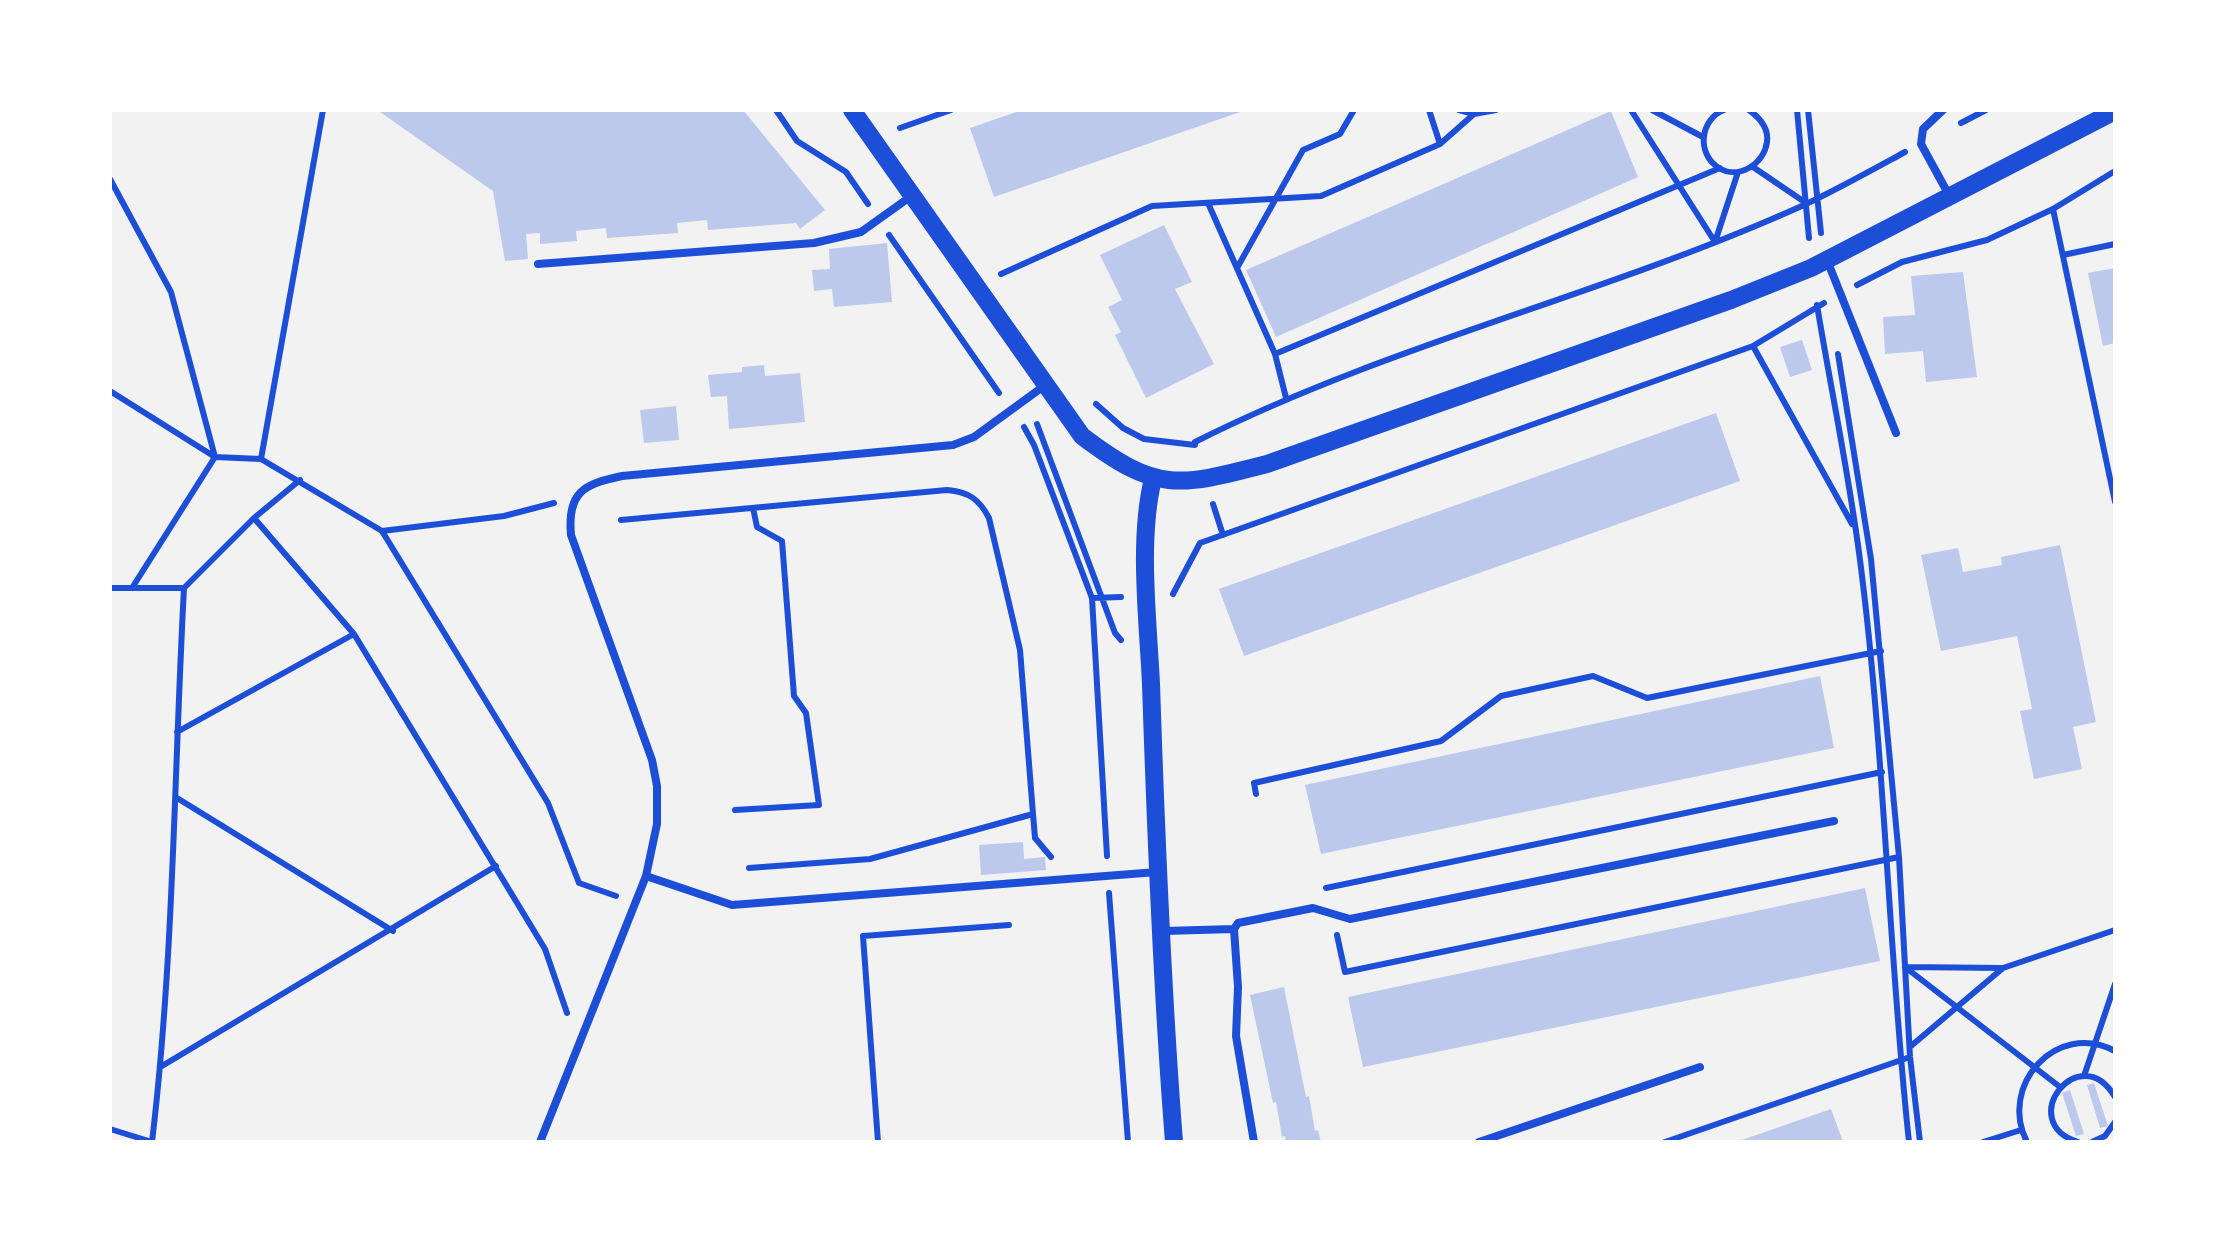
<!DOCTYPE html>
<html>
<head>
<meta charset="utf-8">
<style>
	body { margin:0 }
	#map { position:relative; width:2225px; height:1252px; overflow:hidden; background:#f2f2f2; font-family:"IBM Plex Serif",serif }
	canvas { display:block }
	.frame { position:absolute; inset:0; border:112px solid #fff; pointer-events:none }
</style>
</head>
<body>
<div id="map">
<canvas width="2225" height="1252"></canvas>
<div class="frame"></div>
</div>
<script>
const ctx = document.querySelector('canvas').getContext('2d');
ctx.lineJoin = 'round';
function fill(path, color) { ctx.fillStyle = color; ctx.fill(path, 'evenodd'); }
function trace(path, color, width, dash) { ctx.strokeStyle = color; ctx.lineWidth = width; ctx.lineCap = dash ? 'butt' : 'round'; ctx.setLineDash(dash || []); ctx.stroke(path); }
const building = new Path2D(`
	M403,110H743L825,210L800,229L796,223L708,230L707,220L677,223L678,233L607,238L606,228L576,231L577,241L540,244V233L526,234L528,259L505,261L493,191L380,112Z
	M1022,110H1243V111L994,197L970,128Z
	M1611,111L1638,177L1276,337L1246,270Z
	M1164,225L1192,282L1175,289L1214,364L1146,398L1115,335L1121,332L1108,307L1122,300L1100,255Z
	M887,243L892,302L834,307L832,289L814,291L812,270L830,269L829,249Z
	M2115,268V343L2103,346L2088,273Z
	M1963,272L1977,377L1926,382L1923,351L1885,354L1883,317L1915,315L1911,276Z
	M1802,340L1812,370L1790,377L1780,347Z
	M764,365L765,376L800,373L805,422L729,429L727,396L711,397L708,375L742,372V367Z
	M676,406L679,440L644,443L640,410Z
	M1716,413L1740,481L1244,656L1219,589Z
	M2060,545L2096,722L2073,727L2082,769L2034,779L2020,711L2032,709L2017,636L1941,651L1921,555L1958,548L1963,572L2002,565L2001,557Z
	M1820,676L1834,748L1321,854L1305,785Z
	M1023,842L1024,859L1045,857L1046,870L981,875L979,845Z
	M1865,888L1880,961L1363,1067L1348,997Z
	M1284,987L1306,1097L1309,1096L1315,1131L1318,1130L1321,1142H1286L1285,1136L1282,1137L1276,1102L1273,1103L1250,995Z
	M2094,1083L2108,1126L2100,1128L2087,1085Z
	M2070,1090L2084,1134L2076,1136L2062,1093Z
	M1831,1109L1843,1142H1739V1141Z`);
const path = new Path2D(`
	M776,110L797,141L846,172L868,204
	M1429,110L1440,144
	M1459,110L1474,114L1496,110
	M1631,110L1715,242L1738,172
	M1652,110L1703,137
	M1724,110C1700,119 1696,154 1719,168C1739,180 1764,164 1767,142C1769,128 1760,118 1749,110
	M1797,110L1809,238
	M1808,110L1821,233
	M1961,123L1986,110
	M900,128L951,110
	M1753,167L1806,203
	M110,179L171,292L215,457L261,459L382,531L504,516L554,503
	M1208,203L1275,354
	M2053,209L2115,502
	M889,235L999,393
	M2063,255L2115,244
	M1237,268L1303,150L1340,134L1354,110
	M1001,274L1152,206L1321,196L1440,144L1474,114
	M1857,285L1902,262L1987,240L2053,209L2115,171
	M1817,305C1831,390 1849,474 1860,560C1885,753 1888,948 1909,1142
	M1753,346L1852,524
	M1838,354L1871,559L1899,857L1910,1057L1920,1142
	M110,391L215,457L132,588
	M1286,398L1275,354L1720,168
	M1096,404L1123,428L1144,439L1195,445
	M1037,424L1115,633L1121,640
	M1024,427L1034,445L1092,598L1121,597
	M1195,442C1389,344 1605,295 1804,205C1838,189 1872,170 1905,152
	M261,459L323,110
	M300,480L254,518L354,634L545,949L567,1013
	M1213,504L1223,535
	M621,520L947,490C969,492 979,499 989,518L1020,650L1033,814L870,859L749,868
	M382,531L548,803L579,883L616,896
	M110,588H184L254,518
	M1173,594L1200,543L1753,346L1824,303
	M1092,598L1107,856
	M177,732L354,634
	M1256,794L1254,783L1441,741L1501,696L1593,676L1647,698L1881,651
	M177,798L393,931
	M735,810L819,805L806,713L794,696L782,541L757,527L753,508
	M1033,814L1035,838L1051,857
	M1326,888L1882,772
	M1109,893L1128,1142
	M1337,935L1345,972L1899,857
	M1905,967L2060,1087
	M1906,967L2003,968
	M1911,1046L2003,968L2115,930
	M162,1066L496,866
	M2084,1076L2115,984
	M110,1129L152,1142
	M152,1142C174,958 174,773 184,588
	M878,1142L863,936L1009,925
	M1665,1142L1910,1057
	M1983,1142L2021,1130
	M2027,1142C1998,1086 2056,1020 2115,1051
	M2078,1142C2014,1122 2080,1037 2115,1097
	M2092,1142L2105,1136L2115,1122`);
const service = new Path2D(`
	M1943,110L1923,129L1921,144L1950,197
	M1827,260L1896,433
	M538,264L814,243L861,232L910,197
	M646,876L732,905L1157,872
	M1234,929L1238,987L1236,1036L1254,1142
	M1164,931L1234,929L1238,923L1313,908L1350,919L1834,821
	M540,1142L646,876L657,824V786L652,760L571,535C567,492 584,484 622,476L953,445L974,437L1044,386
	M1479,1142L1700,1067`);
const tertiary = new Path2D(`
	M852,110L1082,436C1157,493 1178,487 1267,464L1731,300L1811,268L2115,111
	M1153,479C1138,539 1148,621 1151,684C1156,837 1162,990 1174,1142`);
fill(building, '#bdc9ec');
trace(path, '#1d4ed8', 6);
trace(service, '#1d4ed8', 8);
trace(tertiary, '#1d4ed8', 18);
</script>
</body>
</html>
